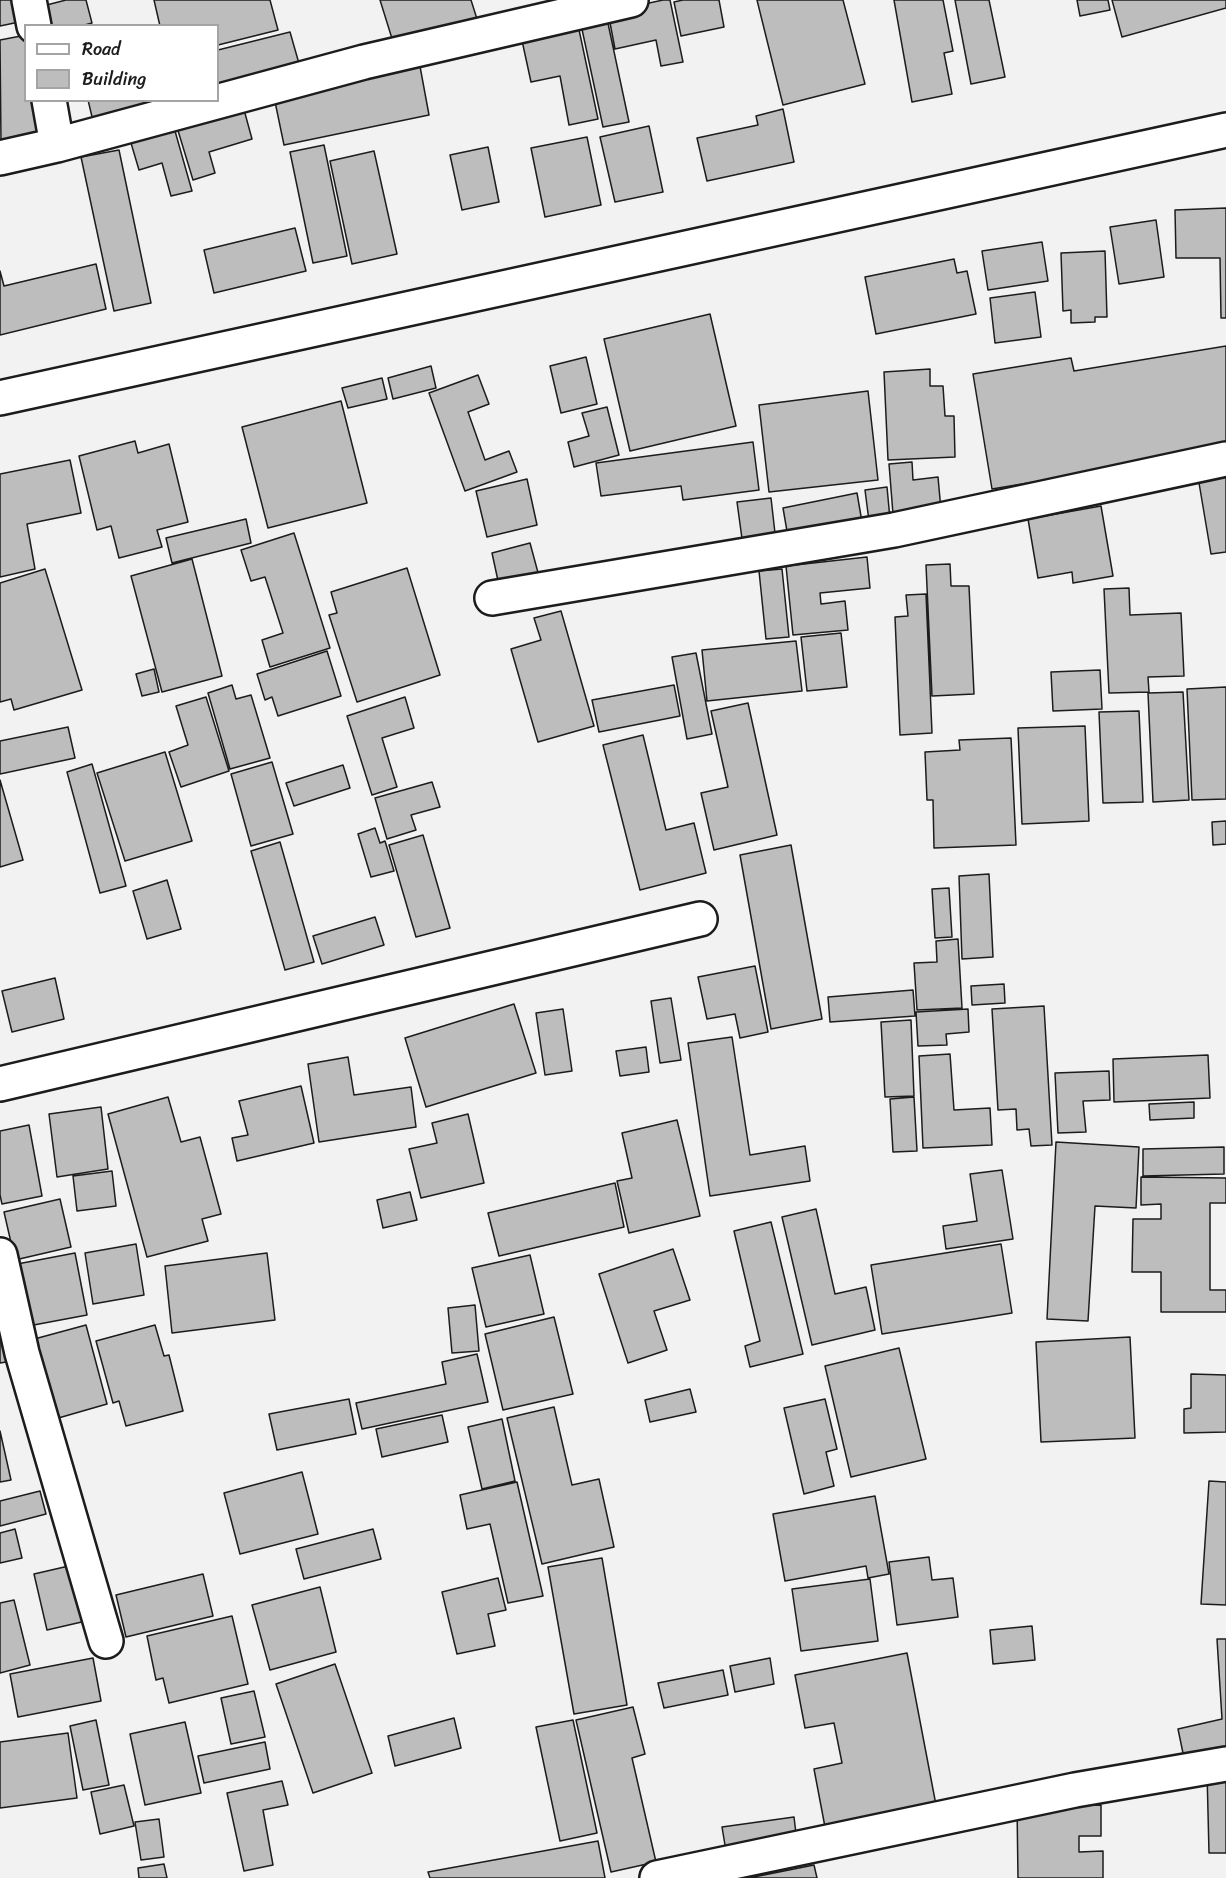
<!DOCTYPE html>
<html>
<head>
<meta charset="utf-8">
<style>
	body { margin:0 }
	#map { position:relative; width:1226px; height:1878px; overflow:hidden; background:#f2f2f2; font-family:Sriracha,sans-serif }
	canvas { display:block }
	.legend { position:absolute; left:24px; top:24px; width:195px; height:78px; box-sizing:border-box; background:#fff; border:2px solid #a4a4a4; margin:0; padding:8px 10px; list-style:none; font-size:18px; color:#1c1c1c }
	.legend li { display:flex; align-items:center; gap:12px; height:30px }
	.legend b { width:30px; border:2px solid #a4a4a4 }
</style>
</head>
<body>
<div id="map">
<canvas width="1226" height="1878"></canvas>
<ul class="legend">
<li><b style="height:8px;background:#fff"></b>Road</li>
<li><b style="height:16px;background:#bdbdbd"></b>Building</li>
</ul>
</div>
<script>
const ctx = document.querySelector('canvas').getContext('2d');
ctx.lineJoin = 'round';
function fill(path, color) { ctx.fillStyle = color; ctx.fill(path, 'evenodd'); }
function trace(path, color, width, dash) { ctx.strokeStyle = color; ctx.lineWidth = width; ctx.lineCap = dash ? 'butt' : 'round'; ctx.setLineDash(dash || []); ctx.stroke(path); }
const building = new Path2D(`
	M0,0H15L19,22L0,26Z
	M66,0H86L92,23L81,26H43L39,7Z
	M154,0H270L278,30L218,45V26H160Z
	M380,0H471L477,19L394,45Z
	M663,0H670L683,62L661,66L656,40L615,49L608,12Z
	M683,0H719L724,27L681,36L674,2Z
	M757,0H843L865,84L783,105Z
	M894,0H943L953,51L944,53L952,94L912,102Z
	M955,0H989L1005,77L971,84Z
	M1077,0H1108L1110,10L1080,16Z
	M1112,0H1226V8L1122,37Z
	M606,14L629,122L603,127L580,20Z
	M578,25L598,119L569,125L560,76L531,82L521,36Z
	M290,32L300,67L218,88V50Z
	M26,35V100H40L47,136L1,144L0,40Z
	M419,61L429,115L284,145L273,92Z
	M88,100H167L93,121Z
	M243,106L252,139L209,152L215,173L193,180L176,124Z
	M783,109L794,162L707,181L697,138L758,125L756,116Z
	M649,126L663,192L615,202L600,137Z
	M175,131L192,191L171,196L162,163L139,170L131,143Z
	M587,137L601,205L545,217L531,148Z
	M324,145L347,256L313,263L290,152Z
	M488,147L499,202L462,210L450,155Z
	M119,150L151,303L114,311L81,157Z
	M374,151L397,254L352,264L330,161Z
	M1226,208V318H1221L1220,258H1176L1175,210Z
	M1156,220L1164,277L1119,284L1110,227Z
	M295,228L306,271L214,293L204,250Z
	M1042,242L1048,281L988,290L982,251Z
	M1105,251L1107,317H1095V322L1071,323V310L1063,311L1061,253Z
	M954,259L957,273L967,271L976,314L876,334L865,277Z
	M96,264L106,309L0,335V271L4,286Z
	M1035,292L1041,337L995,343L990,298Z
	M710,314L736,426L630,451L604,339Z
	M1226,346V450L992,489L973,374L1071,358L1074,371Z
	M586,357L597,404L561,413L550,366Z
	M431,366L436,388L393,399L388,378Z
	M930,369V386H943L945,416H954L955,457L888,460L884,372Z
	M478,375L489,404L468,412L485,460L509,451L517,472L465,491L429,393Z
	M382,378L387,399L348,408L342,388Z
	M868,391L878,480L769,492L759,405Z
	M341,401L367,503L268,528L242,427Z
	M607,407L619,455L574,467L568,442L589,436L582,413Z
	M135,441L138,453L169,444L188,522L157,530L162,547L119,558L111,526L97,530L79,456Z
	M753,442L759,490L683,500L681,486L601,496L596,463Z
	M70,460L81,513L27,524L35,569L0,577V474Z
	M912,462L913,480L938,477L941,510L893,514L889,464Z
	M1226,466V552L1211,554L1197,471Z
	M527,479L537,525L487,537L476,491Z
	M887,487L890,519L869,521L865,490Z
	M857,493L862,522L788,537L783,508Z
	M771,498L776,542L743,546L737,502Z
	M1101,506L1113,576L1073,583L1072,572L1038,578L1028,519Z
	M246,519L251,543L172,563L166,538Z
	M294,533L330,648L270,667L262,640L283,633L265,577L251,581L241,550Z
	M530,543L540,580L500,590L492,553Z
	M867,557L870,588L820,593L821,604L845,601L848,630L793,635L786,566Z
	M192,559L222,676L162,692L131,576Z
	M950,564L951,586H969L974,694L932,696L926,565Z
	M407,568L440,675L357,702L329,615L337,613L331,592Z
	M45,569L82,690L14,710L11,699L0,702V583Z
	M782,569L789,637L766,639L759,571Z
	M1129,588L1130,615L1181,613L1184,676L1148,677L1149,692L1109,693L1104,589Z
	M926,594L932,733L900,735L895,617L908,616L906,595Z
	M561,611L594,726L538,742L511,649L541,640L534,618Z
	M841,633L847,687L807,691L801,637Z
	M796,641L802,691L707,701L702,650Z
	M327,651L341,696L278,716L272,697L265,700L257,674Z
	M696,653L712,734L687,739L672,657Z
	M154,669L159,692L142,696L136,674Z
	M1100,670L1102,709L1053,711L1051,672Z
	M232,685L236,699L251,695L270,758L230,769L208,693Z
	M674,685L680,716L599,732L592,700Z
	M1226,687V799L1192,800L1187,689Z
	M1183,692L1189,800L1153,802L1148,693Z
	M206,697L229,771L181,787L169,752L188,745L176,706Z
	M405,697L414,728L382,738L397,787L372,795L347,716Z
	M748,703L777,835L714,850L701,793L728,787L711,711Z
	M1139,711L1143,802L1103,803L1099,712Z
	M1085,726L1089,821L1022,824L1018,728Z
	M68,727L75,758L0,774V741Z
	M643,735L666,830L694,823L706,873L640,890L603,745Z
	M1011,738L1016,845L934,848L933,800H927L925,752L960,750L959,740Z
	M165,752L192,841L125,861L97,773Z
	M272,762L293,834L251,846L231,774Z
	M92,764L126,886L100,893L67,772Z
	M343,765L350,788L294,806L286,783Z
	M0,780L23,860L0,867Z
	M432,782L440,807L411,815L416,830L387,839L375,798Z
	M1226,821V844L1213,845L1212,822Z
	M375,828L380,843L385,841L394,871L371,877L358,834Z
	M423,835L450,928L416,937L389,845Z
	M280,842L314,962L285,970L251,851Z
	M791,845L822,1019L771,1029L740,855Z
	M989,874L993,957L962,959L959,876Z
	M167,880L181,929L147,939L133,891Z
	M949,888L952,937L935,938L932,889Z
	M375,917L384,945L322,964L313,936Z
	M958,939L962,1008L917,1010L914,963L937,962L936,941Z
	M755,966L768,1032L740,1038L735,1014L707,1019L698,977Z
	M55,978L64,1019L12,1032L2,991Z
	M1004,984L1005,1003L972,1005L971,986Z
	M913,990L915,1016L830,1022L828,997Z
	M671,998L681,1060L660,1063L651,1001Z
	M514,1004L536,1073L426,1107L405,1038Z
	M1044,1006L1052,1145L1031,1146L1029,1129L1017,1130L1016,1109L998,1110L992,1009Z
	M563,1009L572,1071L545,1075L536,1013Z
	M968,1009L969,1032L946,1034L947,1045L918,1046L916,1012Z
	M911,1020L914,1096L885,1097L881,1022Z
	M732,1037L750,1155L805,1146L810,1181L710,1196L688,1043Z
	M646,1047L649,1072L620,1076L616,1051Z
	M950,1054L954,1110L990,1108L992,1145L923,1148L919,1056Z
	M1208,1055L1210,1098L1114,1102L1113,1059Z
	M348,1057L354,1095L411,1087L416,1127L319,1142L308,1064Z
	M1109,1071L1110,1100L1083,1101L1086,1132L1058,1133L1055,1073Z
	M301,1086L314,1143L237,1161L232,1138L248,1135L239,1101Z
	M168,1097L181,1142L200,1137L221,1214L202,1219L208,1241L147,1257L108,1114Z
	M914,1097L917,1151L893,1152L890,1099Z
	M1194,1102V1118L1150,1120L1149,1104Z
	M101,1107L108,1169L57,1177L49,1114Z
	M468,1114L484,1183L421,1198L409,1149L437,1143L432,1123Z
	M677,1120L700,1216L629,1233L617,1181L632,1178L622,1133Z
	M29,1125L42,1196L2,1204L0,1195V1131Z
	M1056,1142L1139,1147L1136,1208L1095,1206L1088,1321L1047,1319Z
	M1224,1147V1174L1143,1176V1149Z
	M1002,1170L1013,1239L946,1249L943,1226L977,1221L970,1174Z
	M112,1171L116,1206L77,1211L73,1176Z
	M1141,1177L1226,1178V1203H1210V1290H1226V1312H1161V1272H1132L1133,1219H1161V1204L1141,1205Z
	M615,1183L624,1227L499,1256L488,1213Z
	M410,1192L417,1220L383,1228L377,1200Z
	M60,1199L71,1247L15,1260L4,1212Z
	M816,1209L835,1294L866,1287L875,1330L812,1345L782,1217Z
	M771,1222L803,1354L750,1367L745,1346L760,1341L734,1231Z
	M136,1244L144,1295L93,1304L85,1253Z
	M1001,1244L1012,1313L882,1334L871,1265Z
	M673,1249L690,1300L654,1311L667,1350L628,1363L599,1274Z
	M75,1253L87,1315L23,1327L12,1265Z
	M267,1253L275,1320L172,1333L165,1266Z
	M530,1255L544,1314L486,1327L472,1268Z
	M475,1305L479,1351L452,1353L448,1308Z
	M554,1317L573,1394L503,1410L485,1334Z
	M86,1325L107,1404L48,1421L27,1341Z
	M155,1325L164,1356L169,1355L183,1411L126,1426L119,1401L113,1403L96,1341Z
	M0,1329L6,1362L0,1363Z
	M1130,1337L1135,1438L1041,1442L1036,1342Z
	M899,1348L926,1459L851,1477L825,1366Z
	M477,1354L488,1402L362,1429L356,1403L446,1384L442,1362Z
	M1191,1374L1226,1375V1432L1184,1433V1409L1191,1408Z
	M690,1389L696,1412L650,1422L645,1400Z
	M349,1399L356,1434L277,1450L269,1414Z
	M825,1399L837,1449L826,1452L834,1486L804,1494L784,1408Z
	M554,1407L572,1485L599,1479L614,1547L542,1564L507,1418Z
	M442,1415L448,1442L382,1457L376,1429Z
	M502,1419L515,1481L482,1489L468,1427Z
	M0,1431L11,1480L0,1482Z
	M302,1472L318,1534L240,1554L224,1493Z
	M1209,1481L1226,1482V1605L1201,1604Z
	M517,1482L543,1596L508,1603L490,1524L467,1529L460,1495Z
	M40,1491L46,1514L0,1526V1501Z
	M875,1496L889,1574L868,1578L866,1566L785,1581L773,1514Z
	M15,1529L22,1558L0,1563V1533Z
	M373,1529L381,1559L304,1579L296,1549Z
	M929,1557L932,1580L953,1578L958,1617L897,1625L889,1562Z
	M602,1558L627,1705L574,1714L548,1567Z
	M73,1565L86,1621L47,1630L34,1574Z
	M203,1574L213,1616L126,1637L116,1595Z
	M498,1578L506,1610L488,1614L495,1646L457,1654L442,1592Z
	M870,1579L878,1641L801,1651L792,1589Z
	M320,1587L336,1652L270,1670L252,1605Z
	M14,1600L30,1665L0,1673V1603Z
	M232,1616L248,1684L169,1703L163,1678L156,1680L147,1636Z
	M1032,1626L1035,1660L993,1664L990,1630Z
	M1217,1639H1226V1749L1184,1758L1178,1729L1222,1719Z
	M907,1653L936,1805L825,1827L814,1769L842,1763L834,1723L805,1728L795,1675Z
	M93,1658L101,1701L18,1717L10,1674Z
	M770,1658L774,1684L735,1692L730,1666Z
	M335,1664L372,1773L313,1793L276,1684Z
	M723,1670L728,1695L664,1708L658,1683Z
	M254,1691L265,1737L231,1744L221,1698Z
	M633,1707L645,1754L632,1758L656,1862L611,1872L576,1720Z
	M454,1718L461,1748L395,1766L388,1736Z
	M96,1720L109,1785L83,1790L70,1726Z
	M573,1720L597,1833L560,1841L536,1727Z
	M185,1722L201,1793L145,1805L130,1734Z
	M68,1733L77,1798L0,1808V1742Z
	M265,1742L270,1769L204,1783L198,1756Z
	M1207,1772H1226V1853H1209Z
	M282,1781L288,1805L263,1810L273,1865L244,1871L227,1793Z
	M124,1785L134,1826L100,1834L91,1792Z
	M1101,1805V1836H1079V1852L1103,1851V1878H1018L1017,1806Z
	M794,1817L797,1842L726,1851L722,1827Z
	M159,1819L164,1857L141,1860L135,1822Z
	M598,1841L605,1878H430L428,1872Z
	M164,1864L167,1878H139L138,1868Z
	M814,1865L817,1878H749Z`);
const minor = new Path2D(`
	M29,0L34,26
	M49,100L57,145
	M0,158L57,145L364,62L631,0
	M0,398L1226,130
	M492,598L894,530L1226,459
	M0,1084L700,919
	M0,1255L22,1353L106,1641
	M657,1878L1075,1790L1226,1764`);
fill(building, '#bdbdbd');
trace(building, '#1c1c1c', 1.5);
trace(minor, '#1c1c1c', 38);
trace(minor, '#fff', 33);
</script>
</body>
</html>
